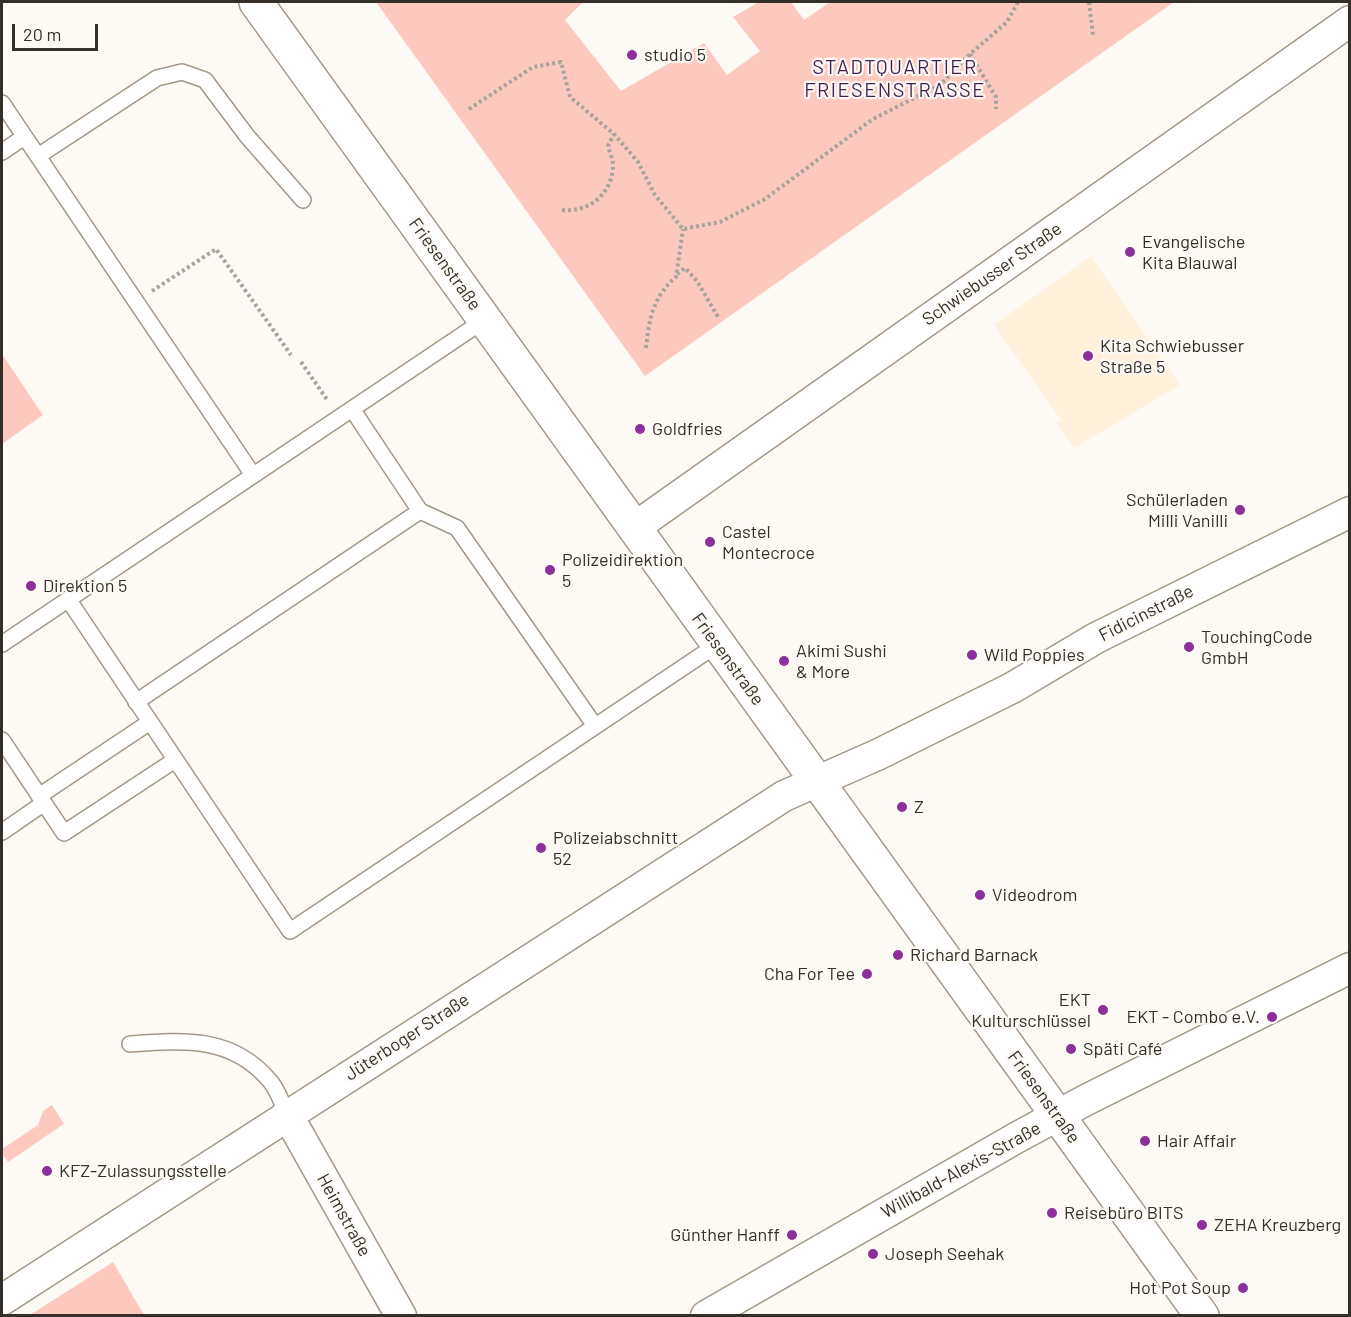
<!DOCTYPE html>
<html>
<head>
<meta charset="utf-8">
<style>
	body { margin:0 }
	#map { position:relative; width:1351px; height:1317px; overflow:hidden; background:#fdfaf6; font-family:Barlow,sans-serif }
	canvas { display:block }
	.frame { position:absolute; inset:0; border:3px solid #342f28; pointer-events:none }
	.scale { position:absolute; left:12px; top:24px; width:86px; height:27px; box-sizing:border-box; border:3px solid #342f28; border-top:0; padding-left:8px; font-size:18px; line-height:21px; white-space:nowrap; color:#342f28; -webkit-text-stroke:4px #fdfaf6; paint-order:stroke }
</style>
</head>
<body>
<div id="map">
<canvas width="1351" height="1317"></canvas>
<div class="frame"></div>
<div class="scale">20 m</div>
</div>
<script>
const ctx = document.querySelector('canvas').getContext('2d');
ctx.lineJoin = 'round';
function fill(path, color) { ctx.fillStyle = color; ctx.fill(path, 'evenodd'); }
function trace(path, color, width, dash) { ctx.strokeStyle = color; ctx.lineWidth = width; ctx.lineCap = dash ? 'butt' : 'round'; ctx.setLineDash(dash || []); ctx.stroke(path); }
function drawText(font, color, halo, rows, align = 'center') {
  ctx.font = font + ' Barlow,sans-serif'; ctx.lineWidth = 4.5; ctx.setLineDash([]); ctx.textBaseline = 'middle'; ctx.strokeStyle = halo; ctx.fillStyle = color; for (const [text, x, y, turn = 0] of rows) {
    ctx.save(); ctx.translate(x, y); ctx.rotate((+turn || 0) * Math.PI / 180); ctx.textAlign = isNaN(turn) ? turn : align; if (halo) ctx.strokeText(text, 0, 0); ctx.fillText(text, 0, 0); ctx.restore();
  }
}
const built = new Path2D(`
	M1091,256L1180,385L1074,448L1056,423L1061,420L994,325Z`);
const green = new Path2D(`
	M376,2H583L565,20L621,91L704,43L727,75L760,51L733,17L759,2H791L804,20L830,2H1174L645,376Z
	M2,354L43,415L2,444Z
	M52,1105L64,1124L8,1162L4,1156L2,1157V1149L38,1125L43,1111Z
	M113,1262L144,1315H30Z`);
const path = new Path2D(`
	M1089,2L1093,35
	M970,54L996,97V109
	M469,109L533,67L561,62L570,97L614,134L638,162L655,195L683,229L720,222L765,199L873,119L940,85L970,54L1007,22L1018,2
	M562,210C589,213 613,193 613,165C613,159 609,151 608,146L614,134
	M677,274L685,268L697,281L718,317
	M152,291L216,249L291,355
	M646,348C649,320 653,296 676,277L683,229
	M301,362L328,401`);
const service = new Path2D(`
	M2,103L253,475
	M2,152L24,137
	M38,156L157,78L182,72L205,80L247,136L303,200
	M352,409L420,511L457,528L595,726
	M68,599L290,931L718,644
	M2,644L486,319
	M136,702L420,511
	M2,740L64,833L175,760
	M39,796L150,722
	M2,832L44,803
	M130,1044C184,1040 232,1036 270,1081C278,1090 282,1104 287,1114`);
const minor = new Path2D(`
	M634,528L1350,21
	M287,1114L401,1316
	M2,1300L784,796L877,755L1012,688L1096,638L1350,512
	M706,1316L1016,1138L1086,1100L1350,968`);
const tertiary = new Path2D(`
	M256,2L1202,1316`);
const markers = [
	[632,55,6,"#8b2f9a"],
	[1130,252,6,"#8b2f9a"],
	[1088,356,6,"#8b2f9a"],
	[640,429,6,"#8b2f9a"],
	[1240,510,6,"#8b2f9a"],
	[710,542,6,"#8b2f9a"],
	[550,570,6,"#8b2f9a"],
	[31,586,6,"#8b2f9a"],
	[1189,647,6,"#8b2f9a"],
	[972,655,6,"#8b2f9a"],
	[784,661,6,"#8b2f9a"],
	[902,807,6,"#8b2f9a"],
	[541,848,6,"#8b2f9a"],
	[980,895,6,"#8b2f9a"],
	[898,955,6,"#8b2f9a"],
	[867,974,6,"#8b2f9a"],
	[1103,1010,6,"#8b2f9a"],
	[1272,1017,6,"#8b2f9a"],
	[1071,1049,6,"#8b2f9a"],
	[1145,1141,6,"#8b2f9a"],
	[47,1171,6,"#8b2f9a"],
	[1052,1213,6,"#8b2f9a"],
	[1202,1225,6,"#8b2f9a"],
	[792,1235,6,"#8b2f9a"],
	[873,1254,6,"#8b2f9a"],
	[1243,1288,6,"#8b2f9a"]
];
const poiNames = [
	["studio 5",644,55],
	["Evangelische",1142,242],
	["Kita Blauwal",1142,263],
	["Kita Schwiebusser",1100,346],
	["Straße 5",1100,367],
	["Goldfries",652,429],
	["Schülerladen",1228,500,"right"],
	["Milli Vanilli",1228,521,"right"],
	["Castel",722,532],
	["Montecroce",722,553],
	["Polizeidirektion",562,560],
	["5",562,581],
	["Direktion 5",43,586],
	["TouchingCode",1201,637],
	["GmbH",1201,658],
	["Akimi Sushi",796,651],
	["& More",796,672],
	["Wild Poppies",984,655],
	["Z",914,807],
	["Polizeiabschnitt",553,838],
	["52",553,859],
	["Videodrom",992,895],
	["Richard Barnack",910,955],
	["Cha For Tee",855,974,"right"],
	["EKT",1091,1000,"right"],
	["Kulturschlüssel",1091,1021,"right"],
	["EKT - Combo e.V.",1260,1017,"right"],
	["Späti Café",1083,1049],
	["Hair Affair",1157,1141],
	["KFZ-Zulassungsstelle",59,1171],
	["Reisebüro BITS",1064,1213],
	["ZEHA Kreuzberg",1214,1225],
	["Günther Hanff",780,1235,"right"],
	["Joseph Seehak",885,1254],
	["Hot Pot Soup",1231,1288,"right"]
];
const streetNames = [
	["Friesenstraße",445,264,54],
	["Schwiebusser Straße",992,274,-35],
	["Fidicinstraße",1146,613,-27],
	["Friesenstraße",728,659,54],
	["Jüterboger Straße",407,1037,-33],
	["Friesenstraße",1044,1097,54],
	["Willibald-Alexis-Straße",961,1170,-29],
	["Heimstraße",344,1215,61]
];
const neighbourhoodNames = [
	["STADTQUARTIER",895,67],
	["FRIESENSTRASSE",895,90]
];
fill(built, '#fff1dc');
fill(green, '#fdc9bf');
trace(service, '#a49886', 18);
trace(minor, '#a49886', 33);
trace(tertiary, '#a49886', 36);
trace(path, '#a7a39e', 4, [3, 3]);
trace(service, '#fff', 15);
trace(minor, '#fff', 30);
trace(tertiary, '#fff', 33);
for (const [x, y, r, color] of markers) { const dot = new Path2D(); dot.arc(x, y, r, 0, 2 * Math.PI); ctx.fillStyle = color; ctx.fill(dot); trace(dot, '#fdfaf6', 2); }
drawText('18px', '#342f28', '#fdfaf6', poiNames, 'left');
drawText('18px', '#342f28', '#fdfaf6', streetNames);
ctx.letterSpacing = '1.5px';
drawText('20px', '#481d50', '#fdfaf6', neighbourhoodNames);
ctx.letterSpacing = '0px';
</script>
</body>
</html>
